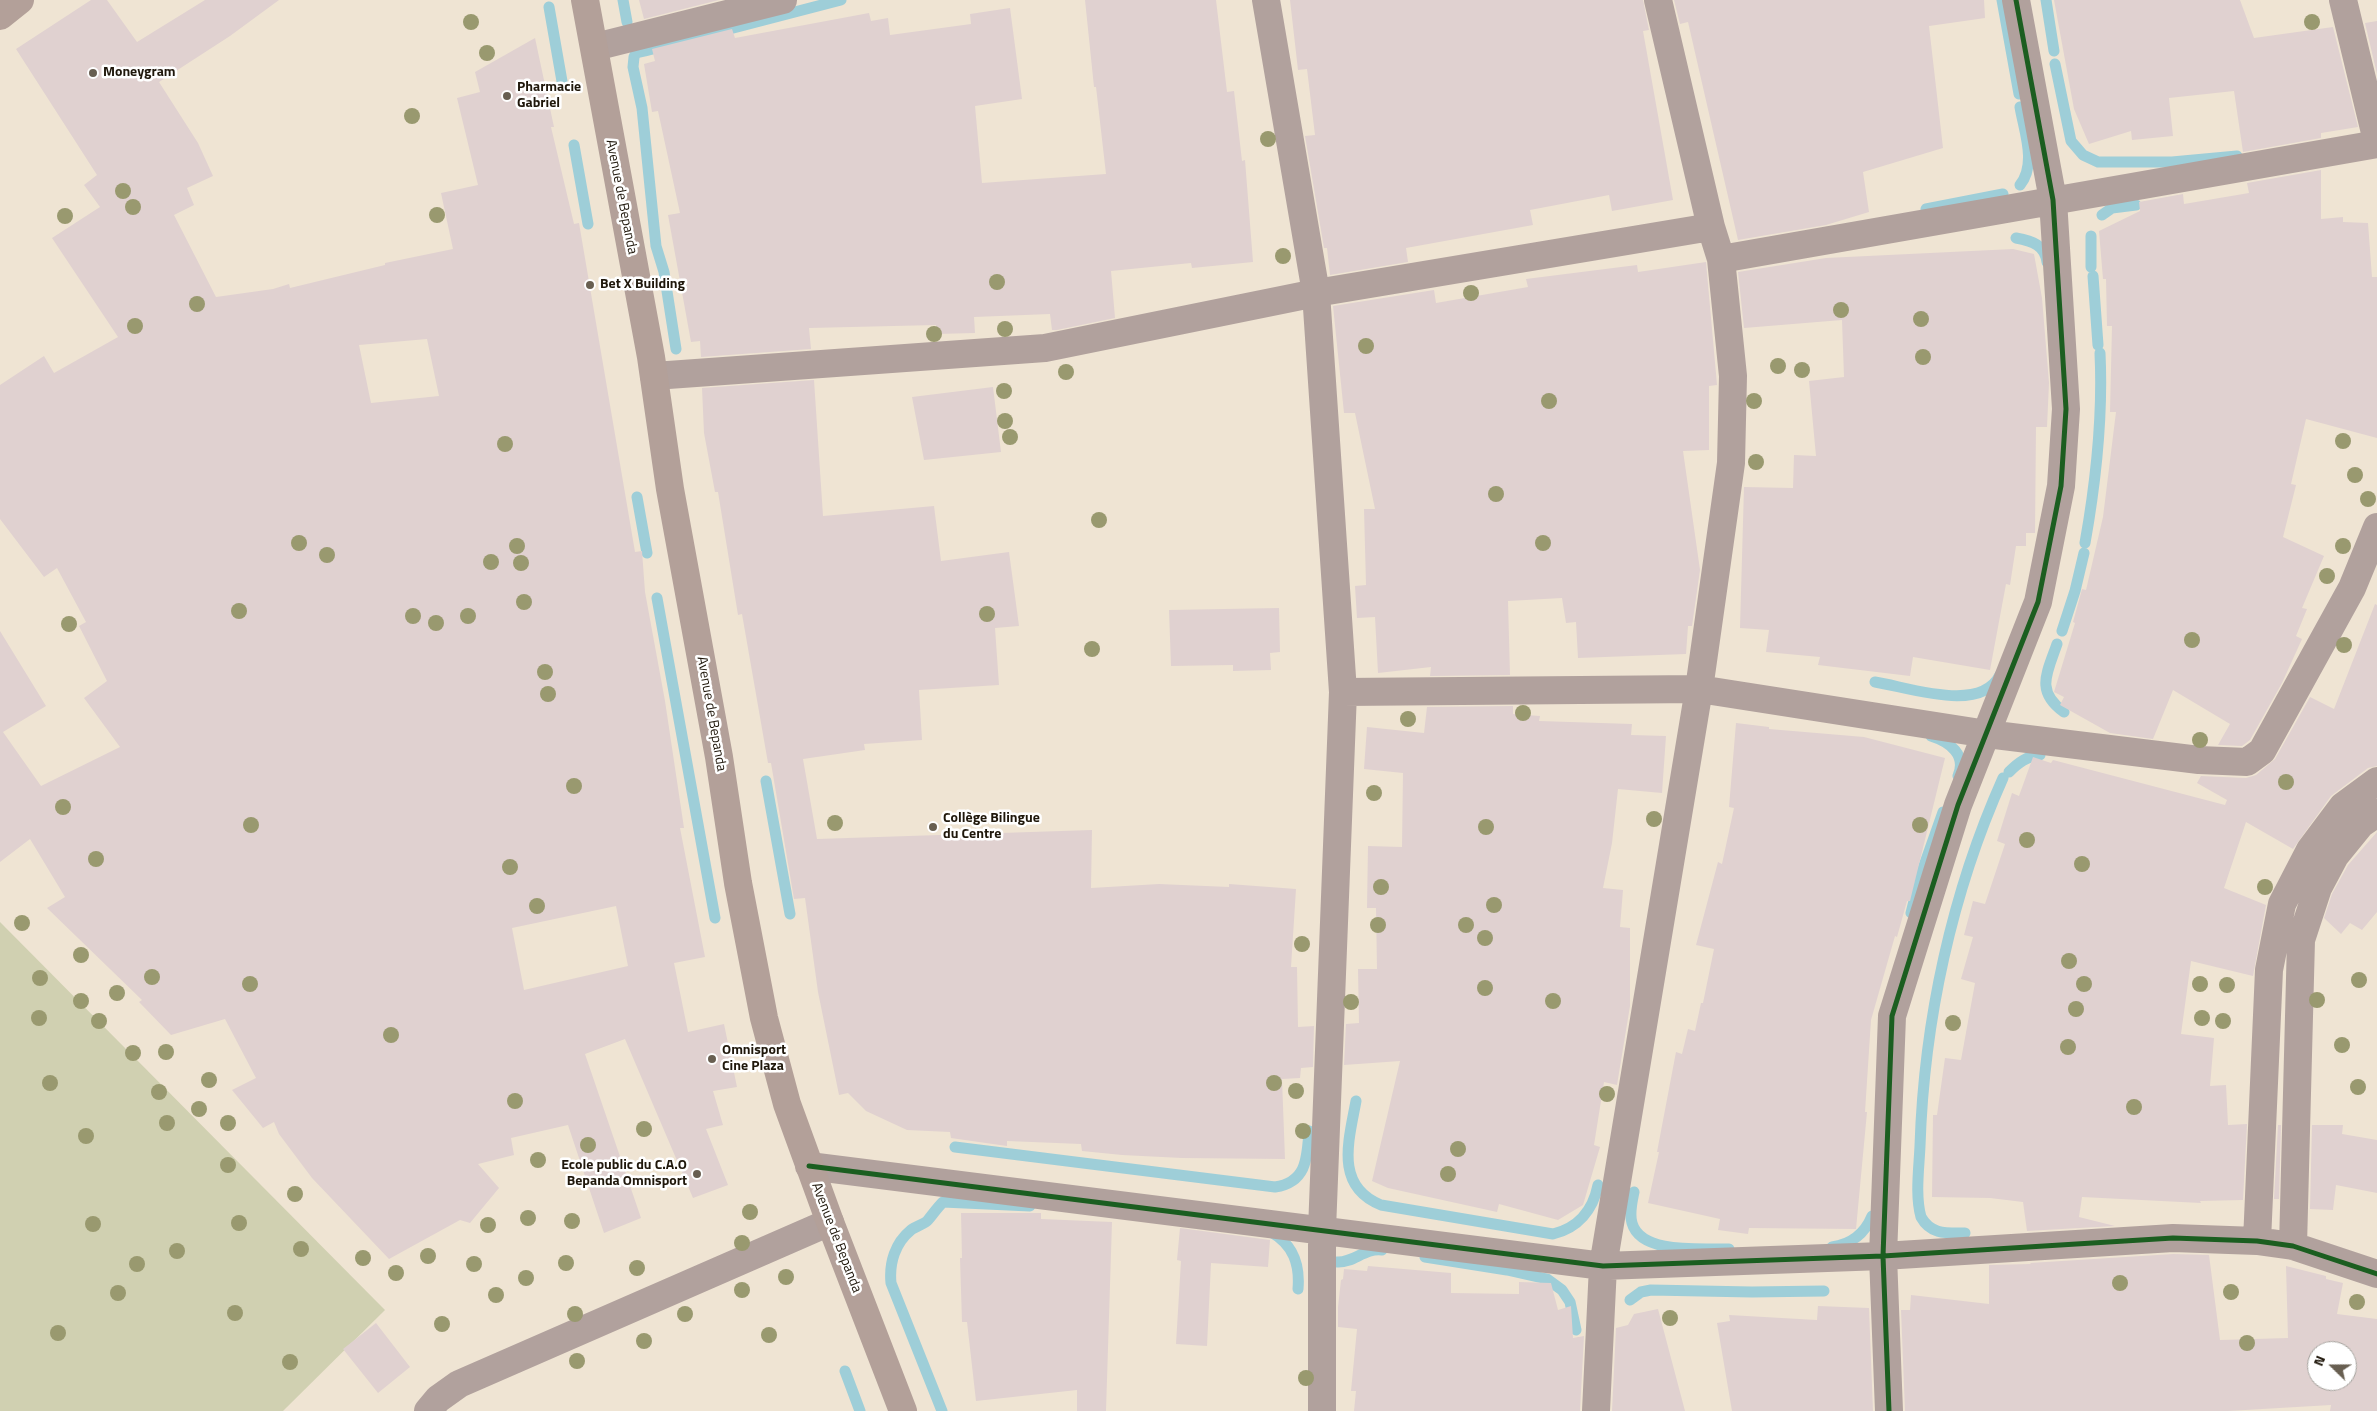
<!DOCTYPE html>
<html>
<head>
<meta charset="utf-8">
<style>
	body { margin:0 }
	#map { position:relative; width:2377px; height:1411px; overflow:hidden; background:#efe4d3; font-family:"Titillium Web",sans-serif }
	canvas { display:block }
	.north { position:absolute; left:2307px; top:1341px; width:50px; height:50px; box-sizing:border-box; background:#fff; border:1px solid #a5a29d; border-radius:50%; rotate:292deg; font-size:14px; font-weight:700; line-height:20px; text-align:center; color:#1f170b }
	.north::after { content:''; display:block; margin:auto; width:18px; height:22px; background:#685f51; clip-path:polygon(50% 0,100% 100%,50% 72%,0 100%) }
</style>
</head>
<body>
<div id="map">
<canvas width="2377" height="1411"></canvas>
<div class="north">N</div>
</div>
<script>
const ctx = document.querySelector('canvas').getContext('2d');
ctx.lineJoin = 'round';
function fill(path, color) { ctx.fillStyle = color; ctx.fill(path, 'evenodd'); }
function trace(path, color, width, dash) { ctx.strokeStyle = color; ctx.lineWidth = width; ctx.lineCap = dash ? 'butt' : 'round'; ctx.setLineDash(dash || []); ctx.stroke(path); }
function drawText(font, color, halo, rows, align = 'center') {
  ctx.font = font + ' "Titillium Web",sans-serif'; ctx.lineWidth = 5; ctx.setLineDash([]); ctx.textBaseline = 'middle'; ctx.strokeStyle = halo; ctx.fillStyle = color; for (const [text, x, y, turn = 0] of rows) {
    ctx.save(); ctx.translate(x, y); ctx.rotate((+turn || 0) * Math.PI / 180); ctx.textAlign = isNaN(turn) ? turn : align; if (halo) ctx.strokeText(text, 0, 0); ctx.fillText(text, 0, 0); ctx.restore();
  }
}
const green = new Path2D(`
	M0,922L385,1310L283,1411H0Z`);
const stream = new Path2D(`
	M623,0L627,22
	M2002,0L2019,94
	M2046,0L2054,51
	M549,7L563,87
	M2055,64L2071,141L2083,155L2098,162H2172L2237,156
	M574,145L588,224
	M2020,185C2037,164 2024,131 2020,107
	M1926,209L2003,194
	M2102,215L2112,208L2136,205
	M2091,236V267
	M2016,238C2032,241 2045,245 2047,262
	M2093,276L2098,345
	M676,349L664,272L656,246L642,108L633,67L634,57L636,53L645,51L841,0
	M637,497L647,553
	M2085,543C2096,481 2103,416 2100,353
	M657,598L715,918
	M2062,631L2075,591L2084,553
	M2057,644C2047,673 2035,691 2064,712
	M1875,682C1908,687 1981,714 2000,675
	M1931,736C1950,742 1967,755 1958,776
	M2009,772C2018,763 2027,756 2040,755
	M766,781L790,914
	M1911,913L1920,877L1943,812
	M1356,1101C1349,1140 1334,1186 1381,1205L1553,1234C1578,1228 1593,1210 1598,1185
	M955,1147L1275,1187C1307,1182 1307,1158 1309,1131
	M1634,1192C1632,1202 1629,1213 1632,1223C1641,1255 1703,1248 1729,1249
	M1271,1232C1294,1245 1300,1265 1298,1289
	M1965,1233C1947,1233 1931,1235 1921,1217C1915,1196 1919,1168 1920,1146C1924,1020 1952,892 2003,778
	M1832,1247C1852,1244 1865,1233 1872,1216
	M1425,1257L1507,1270L1547,1279L1562,1290L1570,1302L1576,1330
	M1337,1262C1354,1263 1364,1248 1382,1250
	M1630,1300L1641,1292L1651,1290L1752,1292L1824,1291
	M845,1371L860,1411
	M942,1411L891,1283C889,1263 895,1243 911,1230C916,1226 925,1224 928,1220C933,1214 937,1208 943,1202L1030,1206`);
const building = new Path2D(`
	M91,0H107L137,42L205,0H279L230,36L159,82L198,143L213,176L187,188L194,205L174,215L216,297L273,289L289,284L290,288L385,265V263L453,249L441,193L478,185L457,98L480,92L475,72L535,38L554,127H551L574,224L579,223L635,552L642,551L645,592L665,701L684,828H680L705,957L674,963L688,1032L724,1024L737,1087L713,1091L723,1125L706,1129L728,1185L693,1198L625,1039L585,1054L641,1218L604,1233L568,1125L511,1138L514,1155L478,1164L499,1188L470,1223L460,1220L389,1259L312,1178L279,1134L274,1122L263,1128L232,1090L256,1078L225,1019L171,1035L139,1002L142,1000L47,908L65,897L30,839L0,862V631L46,706L3,732L41,786L120,747L84,698L107,681L79,626L86,622L57,568L44,577L0,519V385L44,356L54,373L118,337L52,238L100,207L84,185L97,175L16,49ZM427,339L439,396L371,403L359,345ZM616,906L628,966L524,990L512,928Z
	M639,0H719L644,19Z
	M1085,0H1216L1227,92L1234,91L1242,161L1245,160L1253,262L1192,268L1191,263L1111,271L1115,318L1057,330H1052L1050,314L974,317L975,333L937,334L936,325L809,328L811,349L701,357L700,341L691,342L668,215L680,213L658,111L652,112L644,64L655,61L652,49L732,29L735,38L869,13L871,21L888,18L890,35L971,24L970,14L1010,8L1022,99L975,106L982,183L1106,174L1096,87H1094Z
	M1290,0H1643L1649,30L1643,31L1673,200L1612,211L1609,195L1530,210L1533,225L1406,248L1408,262L1330,275L1327,248H1324L1305,136L1315,135L1307,69L1298,70Z
	M1674,0H1984L1985,18L1929,26L1943,148L1863,172L1869,212L1826,225L1738,240L1688,22L1680,24Z
	M2054,0H2240L2254,38L2333,27L2358,127L2321,133V138L2243,152L2234,91L2169,98L2173,136L2132,140L2131,131L2089,144L2074,109Z
	M2377,21V74L2365,23Z
	M2321,170V219L2343,217V222L2368,223L2372,277H2377V438L2306,419L2291,484L2296,485L2283,537L2324,556L2302,608L2307,609L2296,636L2302,639L2282,683L2250,740L2242,746L2218,745L2230,724L2173,690L2153,739L2110,733L2060,705L2064,697L2054,692L2075,623L2073,622L2082,589L2086,590L2103,517L2116,412H2110L2112,326H2107L2106,279H2103L2099,231L2140,211L2139,202L2183,194L2184,204L2249,193L2247,183Z
	M2013,249L2034,254L2042,298L2049,383L2047,427H2036L2035,533H2026V546H2016L2010,585L2006,584L1990,670L1913,657L1910,676L1818,665L1820,657L1766,652L1769,630L1740,628L1744,487L1793,488L1794,455L1816,456L1809,381L1844,377L1842,320L1744,328L1738,272L1826,258Z
	M1706,262L1717,385L1709,386V450L1683,451L1700,570L1692,626H1688L1686,654L1578,658L1576,622L1566,623L1562,598L1508,601L1510,675L1430,676L1431,667L1378,673L1375,617L1357,618L1355,586L1366,585L1364,509H1375L1355,413H1344L1333,306L1434,290L1436,303L1528,287L1526,279L1637,265L1638,272Z
	M814,380L823,516L934,506L941,561L1009,552L1019,626L995,628L999,685L919,690L922,740L864,744L865,750L803,759L817,839L1092,830L1091,888L1159,884L1229,887V884L1296,889L1291,967H1297L1298,1027L1314,1026L1313,1067L1301,1068L1300,1078L1282,1079L1285,1159L1182,1158L1122,1155L1082,1151L1081,1144L1007,1141V1146L951,1138L950,1132L907,1130L866,1111L848,1093L839,1095L818,992L805,898L794,899L771,763H768L742,614L738,615L718,492H715L704,433L702,388Z
	M993,387L1001,452L924,460L912,397Z
	M2375,604L2377,605V766L2368,768L2331,796L2293,849L2246,822L2224,888L2266,905L2253,976L2191,961L2181,1034L2214,1038L2210,1086L2226,1085L2228,1125L2247,1124L2243,1200L2200,1201L2201,1203L2082,1197L2079,1217L2115,1226L2027,1231L2023,1202L1990,1198L1932,1197L1933,1115H1937L1945,1058L1961,1060L1975,983L1961,979L1973,937L1964,935L1973,901L1985,904L2005,844L1997,841L2012,793L2019,796L2033,757L2051,763L2053,760L2225,805L2227,800L2197,783L2201,776L2246,778L2256,775L2275,759L2310,697L2334,709Z
	M1279,608L1280,652L1270,653L1271,670L1233,671V665L1171,666L1169,610Z
	M1513,706V714L1540,716L1539,721L1632,724L1631,735L1666,736L1662,793L1618,789L1612,843L1603,888L1623,890L1620,927L1630,928V1006L1617,1085L1604,1082L1594,1145L1600,1147L1583,1205L1558,1220L1499,1204L1497,1212L1388,1188L1372,1181L1400,1061L1344,1065L1346,1024L1359,1023L1358,969H1377L1376,908H1367L1368,846L1402,847L1403,773L1364,769L1367,727L1424,733L1427,707Z
	M1736,723L1769,727V729L1864,737L1945,758L1910,901H1907L1897,937L1895,936L1871,1020L1865,1112H1867L1856,1229L1749,1228L1748,1234L1718,1230L1720,1219L1648,1203L1659,1152H1657L1676,1052L1682,1054L1688,1029L1695,1031L1701,1003H1703L1714,949L1696,945L1718,862L1722,864L1734,808L1729,807Z
	M2377,832V912L2362,930L2350,923L2341,934L2324,918L2332,894L2348,865Z
	M2278,1125H2281L2279,1199H2274Z
	M2312,1125H2343L2342,1134L2377,1140V1193L2336,1185L2333,1210L2310,1209Z
	M961,1213H1041V1219L1112,1222L1106,1411H1077V1390L976,1401L967,1322H962L960,1258H962Z
	M1180,1228L1270,1240L1268,1267L1211,1263L1207,1346L1176,1344L1181,1261L1177,1260Z
	M2173,1254L2209,1255L2220,1340L2288,1338L2286,1266L2326,1276V1279L2343,1283L2337,1314L2377,1319V1411H2330L2331,1405L2228,1411H1905L1901,1310H1910L1911,1295L1989,1304V1265L2031,1264L2030,1263ZM2317,1351H2347V1381H2317Z
	M1368,1266L1451,1273V1293L1519,1294V1282L1551,1283L1558,1310L1571,1306L1573,1338L1584,1336L1580,1411H1354L1356,1391H1351L1357,1329L1338,1327V1307L1341,1280L1343,1279L1344,1269L1367,1271Z
	M1818,1306L1869,1308L1873,1411H1732L1717,1323L1730,1321L1729,1315L1817,1320Z
	M1658,1309L1685,1411H1612L1616,1328L1628,1325L1634,1314Z
	M376,1323L410,1367L378,1393L343,1349Z`);
const minor = new Path2D(`
	M1266,0L1316,293L1343,692L1322,1230V1411
	M2343,0L2377,141
	M595,47L783,0
	M1721,259L2377,144
	M654,376L1045,348L1316,293L1711,227
	M1343,692L1699,689L1987,734L2199,760L2247,762L2262,751L2352,588L2377,527
	M809,1166L1603,1266L1883,1256L2173,1238L2257,1241L2293,1246L2377,1274
	M2257,1241L2269,970L2282,904L2310,850L2343,806L2377,781
	M2293,1246L2301,940L2318,888L2335,856L2361,824L2377,813
	M428,1411L438,1399L459,1384L830,1222
	M1596,1411L1603,1266L1699,689L1731,463L1733,376L1721,259L1711,227L1658,0
	M1889,1411L1883,1256L1892,1016L1958,805L2038,602L2061,486L2066,409L2053,200L2016,0`);
const major = new Path2D(`
	M585,0L651,357L670,489L719,757L738,883L764,1018L787,1104L830,1222L903,1411
	M0,16L20,0`);
const cycleway = new Path2D(`
	M809,1166L1603,1266L1883,1256L2173,1238L2257,1241L2293,1246L2377,1274
	M1889,1411L1883,1256L1892,1016L1958,805L2038,602L2061,486L2066,409L2053,200L2016,0`);
const trees = [
	[471,22],
	[2312,22],
	[487,53],
	[412,116],
	[1268,139],
	[123,191],
	[133,207],
	[437,215],
	[65,216],
	[1283,256],
	[997,282],
	[1471,293],
	[197,304],
	[1841,310],
	[1921,319],
	[135,326],
	[1005,329],
	[934,334],
	[1366,346],
	[1923,357],
	[1778,366],
	[1802,370],
	[1066,372],
	[1004,391],
	[1549,401],
	[1754,401],
	[1005,421],
	[1010,437],
	[2343,441],
	[505,444],
	[1756,462],
	[2355,475],
	[1496,494],
	[2368,499],
	[1099,520],
	[299,543],
	[1543,543],
	[517,546],
	[2343,546],
	[327,555],
	[491,562],
	[521,563],
	[2327,576],
	[524,602],
	[239,611],
	[987,614],
	[413,616],
	[468,616],
	[436,623],
	[69,624],
	[2192,640],
	[2344,645],
	[1092,649],
	[545,672],
	[548,694],
	[1523,713],
	[1408,719],
	[2200,740],
	[2286,782],
	[574,786],
	[1374,793],
	[63,807],
	[1654,819],
	[835,823],
	[251,825],
	[1920,825],
	[1486,827],
	[2027,840],
	[96,859],
	[2082,864],
	[510,867],
	[1381,887],
	[2265,887],
	[1494,905],
	[537,906],
	[22,923],
	[1378,925],
	[1466,925],
	[1485,938],
	[1302,944],
	[81,955],
	[2069,961],
	[152,977],
	[40,978],
	[2359,980],
	[250,984],
	[2084,984],
	[2200,984],
	[2227,985],
	[1485,988],
	[117,993],
	[2317,1000],
	[81,1001],
	[1553,1001],
	[1351,1002],
	[2076,1009],
	[39,1018],
	[2202,1018],
	[99,1021],
	[2223,1021],
	[1953,1023],
	[391,1035],
	[2342,1045],
	[2068,1047],
	[166,1052],
	[133,1053],
	[209,1080],
	[50,1083],
	[1274,1083],
	[2358,1087],
	[1296,1091],
	[159,1092],
	[1607,1094],
	[515,1101],
	[2134,1107],
	[199,1109],
	[167,1123],
	[228,1123],
	[644,1129],
	[1303,1131],
	[86,1136],
	[588,1145],
	[1458,1149],
	[538,1160],
	[228,1165],
	[1448,1174],
	[295,1194],
	[750,1212],
	[528,1218],
	[572,1221],
	[239,1223],
	[93,1224],
	[488,1225],
	[742,1243],
	[301,1249],
	[177,1251],
	[428,1256],
	[363,1258],
	[566,1263],
	[137,1264],
	[474,1264],
	[637,1268],
	[396,1273],
	[786,1277],
	[526,1278],
	[2120,1283],
	[742,1290],
	[2231,1292],
	[118,1293],
	[496,1295],
	[2357,1302],
	[235,1313],
	[575,1314],
	[685,1314],
	[1670,1318],
	[442,1324],
	[58,1333],
	[769,1335],
	[644,1341],
	[2247,1343],
	[577,1361],
	[290,1362],
	[1306,1378]
];
const markers = [
	[93,73,5,"#685f51"],
	[507,96,5,"#685f51"],
	[590,285,5,"#685f51"],
	[933,827,5,"#685f51"],
	[712,1059,5,"#685f51"],
	[697,1174,5,"#685f51"]
];
const poiNames = [
	["Moneygram",103,73],
	["Pharmacie",517,88],
	["Gabriel",517,104],
	["Bet X Building",600,285],
	["Collège Bilingue",943,819],
	["du Centre",943,835],
	["Omnisport",722,1051],
	["Cine Plaza",722,1067],
	["Ecole public du C.A.O",687,1166,"right"],
	["Bepanda Omnisport",687,1182,"right"]
];
const streetNames = [
	["Avenue de Bepanda",621,197,79],
	["Avenue de Bepanda",711,714,80],
	["Avenue de Bepanda",836,1238,69]
];
fill(green, '#d0d0b1');
trace(stream, '#9eced8', 11);
fill(building, '#e0d1d0');
trace(minor, '#b1a19d', 28);
trace(major, '#b3a099', 28);
trace(cycleway, '#1b5e20', 5);
ctx.fillStyle = '#99996f';
for (const [x, y] of trees) { ctx.beginPath(); ctx.arc(x, y, 8, 0, 2 * Math.PI); ctx.fill(); }
for (const [x, y, r, color] of markers) { const dot = new Path2D(); dot.arc(x, y, r, 0, 2 * Math.PI); ctx.fillStyle = color; ctx.fill(dot); trace(dot, '#fff', 2); }
drawText('bold 14px', '#1f170b', '#fff', poiNames, 'left');
drawText('14px', '#1f170b', '#fff', streetNames);
</script>
</body>
</html>
